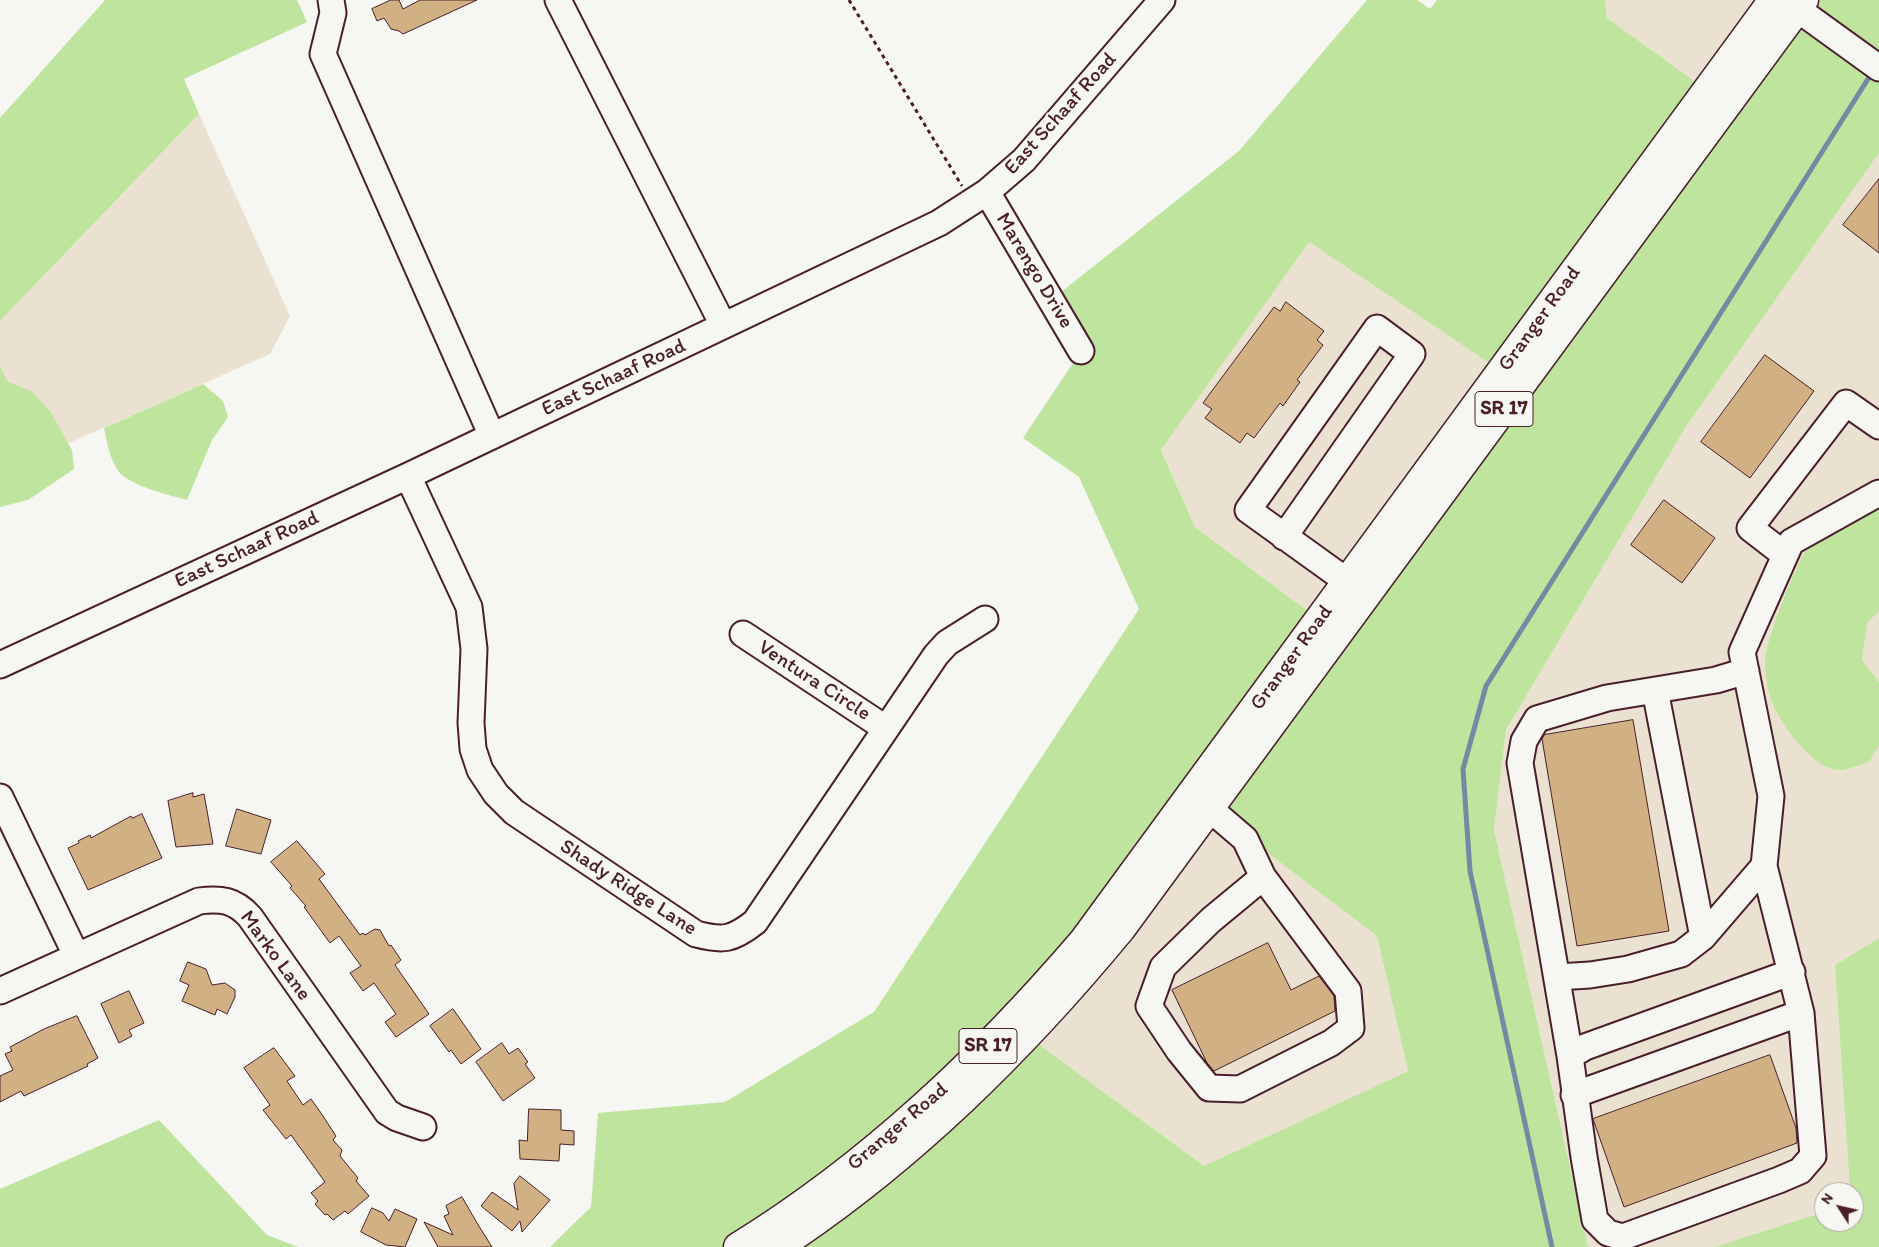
<!DOCTYPE html>
<html>
<head>
<meta charset="utf-8">
<style>
	body { margin:0 }
	#map { position:relative; width:1879px; height:1247px; overflow:hidden; background:#f6f6f2; font-family:Itim,sans-serif }
	canvas { display:block }
	.north { position:absolute; left:1814px; top:1182px; width:50px; height:50px; box-sizing:border-box; background:#f6f6f2; border:1px solid #b1a0a2; border-radius:50%; rotate:305deg; font-size:14px; font-weight:700; line-height:20px; text-align:center; color:#4a1f2b }
	.north::after { content:''; display:block; margin:auto; width:18px; height:22px; background:#4a1f2b; clip-path:polygon(50% 0,100% 100%,50% 72%,0 100%) }
</style>
</head>
<body>
<div id="map">
<canvas width="1879" height="1247"></canvas>
<div class="north">N</div>
</div>
<script>
const ctx = document.querySelector('canvas').getContext('2d');
ctx.lineJoin = 'round';
function fill(path, color) { ctx.fillStyle = color; ctx.fill(path, 'evenodd'); }
function trace(path, color, width, dash) { ctx.strokeStyle = color; ctx.lineWidth = width; ctx.lineCap = dash ? 'butt' : 'round'; ctx.setLineDash(dash || []); ctx.stroke(path); }
function drawText(font, color, halo, rows, align = 'center') {
  ctx.font = font + ' Itim,sans-serif'; ctx.lineWidth = 4.5; ctx.setLineDash([]); ctx.textBaseline = 'middle'; ctx.strokeStyle = halo; ctx.fillStyle = color; for (const [text, x, y, turn = 0] of rows) {
    ctx.save(); ctx.translate(x, y); ctx.rotate((+turn || 0) * Math.PI / 180); ctx.textAlign = isNaN(turn) ? turn : align; if (halo) ctx.strokeText(text, 0, 0); ctx.fillText(text, 0, 0); ctx.restore();
  }
}
const built = new Path2D(`
	M1605,0H1773L1707,90L1607,18Z
	M199,114L290,316L270,354L42,455L0,366V321Z
	M1879,153V938L1835,965L1850,1192H1824V1212L1714,1247H1588L1494,830L1506,730L1687,425Z
	M1309,242L1501,371L1320,620L1195,527L1161,449Z
	M1210,809L1377,936L1408,1071L1204,1166L1029,1037Z`);
const green = new Path2D(`
	M105,0H297L307,22L184,79L199,114L0,321V118Z
	M1367,0H1417L1430,9L1437,0H1605L1607,18L1707,90L1501,371L1309,242L1161,450L1195,527L1320,620L1010,1023L738,1247H550L591,1207L598,1113L725,1102L874,1012L1139,609L1079,477L1023,438L1081,351L1051,300L1239,151Z
	M1804,0H1879V153L1687,425L1506,730L1494,830L1588,1247H778L1029,1037L1204,1166L1408,1071L1377,936L1210,809Z
	M0,366L8,382L31,391L50,411L72,450L74,469L28,500L0,507Z
	M203,384L223,401L228,417L212,440L187,500C169,495 131,486 119,472C110,460 107,442 104,428Z
	M1879,507V611L1867,623L1862,660L1879,682V745L1869,762C1860,764 1849,770 1840,770C1813,771 1776,719 1770,696C1767,686 1765,673 1765,662C1764,645 1796,564 1807,549C1815,538 1865,514 1879,507Z
	M1879,938V1247H1714L1824,1212V1222H1854V1192H1850L1835,965Z
	M159,1120L267,1235L298,1247H0V1189Z`);
const stream = new Path2D(`
	M1552,1247L1470,871L1463,769L1486,686L1873,71`);
const building = new Path2D(`
	M391,0H399L403,9L420,0H477L403,34L399,31L391,29L384,18L377,21L372,9Z
	M1879,179V253L1843,225Z
	M1286,302L1324,331L1317,340L1323,345L1297,380L1300,382L1283,406L1280,403L1254,438L1247,433L1240,443L1205,418L1212,409L1203,403L1274,307L1280,311Z
	M1765,355L1814,391L1750,478L1701,442Z
	M1664,500L1715,538L1682,583L1631,545Z
	M1633,720L1669,931L1577,946L1542,739L1544,735Z
	M193,793V797L204,794L213,844L176,847L168,801Z
	M237,809L271,820L261,854L226,846Z
	M142,814L162,858L88,890L68,848L79,843L78,841L90,835L91,838L131,816L132,818Z
	M297,841L325,874L319,879L360,935L363,933L365,935L375,929L380,930L389,946L391,945L401,960L395,965L429,1014L396,1037L385,1022L396,1014L374,983L363,991L350,973L361,966L339,936L330,943L304,907L306,906L290,888L292,886L271,862Z
	M1268,943L1291,990L1319,976L1334,996L1335,1011L1214,1071L1207,1063L1172,990Z
	M188,962L206,969L212,985L225,983L235,990V997L227,1014L217,1009L215,1015L182,1001L189,985L180,981Z
	M129,991L144,1023L129,1030L132,1036L119,1043L101,1004Z
	M453,1009L481,1049L461,1064L451,1050L449,1052L430,1026Z
	M77,1016L98,1058L87,1064L88,1066L24,1096L21,1091L0,1102V1076L13,1070L5,1054L12,1051L10,1047L44,1029Z
	M502,1043L509,1054L518,1048L528,1062L525,1064L535,1078L503,1101L476,1062Z
	M274,1048L295,1076L287,1081L303,1105L311,1099L321,1113L336,1136L333,1140L342,1150L340,1156L358,1178L356,1181L369,1196L348,1214L345,1211L333,1220L327,1214L325,1215L315,1204L318,1201L311,1193L325,1182L291,1135L286,1139L263,1110L270,1105L244,1068Z
	M1770,1055L1796,1128L1797,1143L1624,1207L1593,1119Z
	M529,1109L561,1110V1130L574,1131V1145L560,1144L559,1161L520,1159L519,1140L527,1141Z
	M520,1176L550,1200L522,1232L520,1221L512,1231L481,1206L492,1192L518,1210L514,1184Z
	M462,1197L477,1223L492,1247H438L424,1222L453,1235L444,1216L449,1214L446,1206Z
	M372,1208L383,1213L389,1221L395,1209L417,1219L405,1247L386,1245L361,1232Z`);
const path = new Path2D(`
	M849,0L962,186`);
const minor = new Path2D(`
	M331,0L333,13L323,54L492,436
	M558,0L723,325
	M1785,0L1879,68
	M987,192L1081,351
	M408,476L469,607L474,649L471,723L473,749L480,770L496,794L514,812L696,934C723,941 732,940 755,922L936,655L947,643L985,619
	M1284,537L1412,354L1377,328L1248,510L1348,582
	M1785,555L1750,528L1846,403L1879,426
	M743,634L885,728
	M0,665L408,476L939,223L987,192L1024,160L1162,0
	M0,797L76,955
	M1210,809L1245,839L1263,877L1211,920L1163,967L1149,1006L1179,1051L1209,1088L1240,1089L1331,1043L1351,1028L1348,991L1263,877
	M1703,937L1764,866
	M1792,972L1585,1047L1570,1056L1584,1157L1595,1220L1608,1233L1623,1237L1779,1180L1800,1171L1813,1156L1801,1013L1764,866L1771,796L1742,652L1791,542L1879,493
	M1557,977L1590,975L1628,969L1681,954L1703,937L1655,690
	M0,991L199,901C221,898 235,900 250,917L387,1112L397,1118L423,1127
	M1570,1056L1520,763L1524,741L1537,719L1607,698L1716,680L1746,671
	M1574,1095L1801,1013`);
const major = new Path2D(`
	M738,1247C871,1165 983,1058 1084,940L1773,0
	M778,1247C910,1160 1021,1050 1121,929L1804,0`);
const shields = [
	[1504,409,58],
	[988,1046,58]
];
const shieldNames = [
	["SR 17",1504,409],
	["SR 17",988,1046]
];
const streetNames = [
	["East Schaaf Road",1061,114,-48],
	["Marengo Drive",1034,271,59],
	["Granger Road",1540,319,-54],
	["East Schaaf Road",614,378,-25],
	["East Schaaf Road",247,550,-25],
	["Granger Road",1292,658,-54],
	["Ventura Circle",814,681,33],
	["Shady Ridge Lane",628,888,33],
	["Marko Lane",275,956,54],
	["Granger Road",898,1127,-40]
];
fill(built, '#ebe1d1');
fill(green, '#bfe49e');
trace(stream, '#758aa2', 5);
fill(building, '#d1b084');
trace(building, '#4a1f2b', 1);
trace(minor, '#4a1f2b', 29);
trace(major, '#4a1f2b', 31);
trace(path, '#4a1f2b', 3, [4, 4]);
trace(minor, '#f6f6f2', 25);
trace(major, '#f6f6f2', 28);
for (const [x, y, w] of shields) { const box = new Path2D(); box.roundRect(x - w / 2, y - 17.5, w, 35, 4); ctx.fillStyle = '#f6f6f2'; ctx.fill(box); trace(box, '#4a1f2b', 1); }
drawText('bold 20px', '#4a1f2b', null, shieldNames);
drawText('21px', '#4a1f2b', '#f6f6f2', streetNames);
</script>
</body>
</html>
